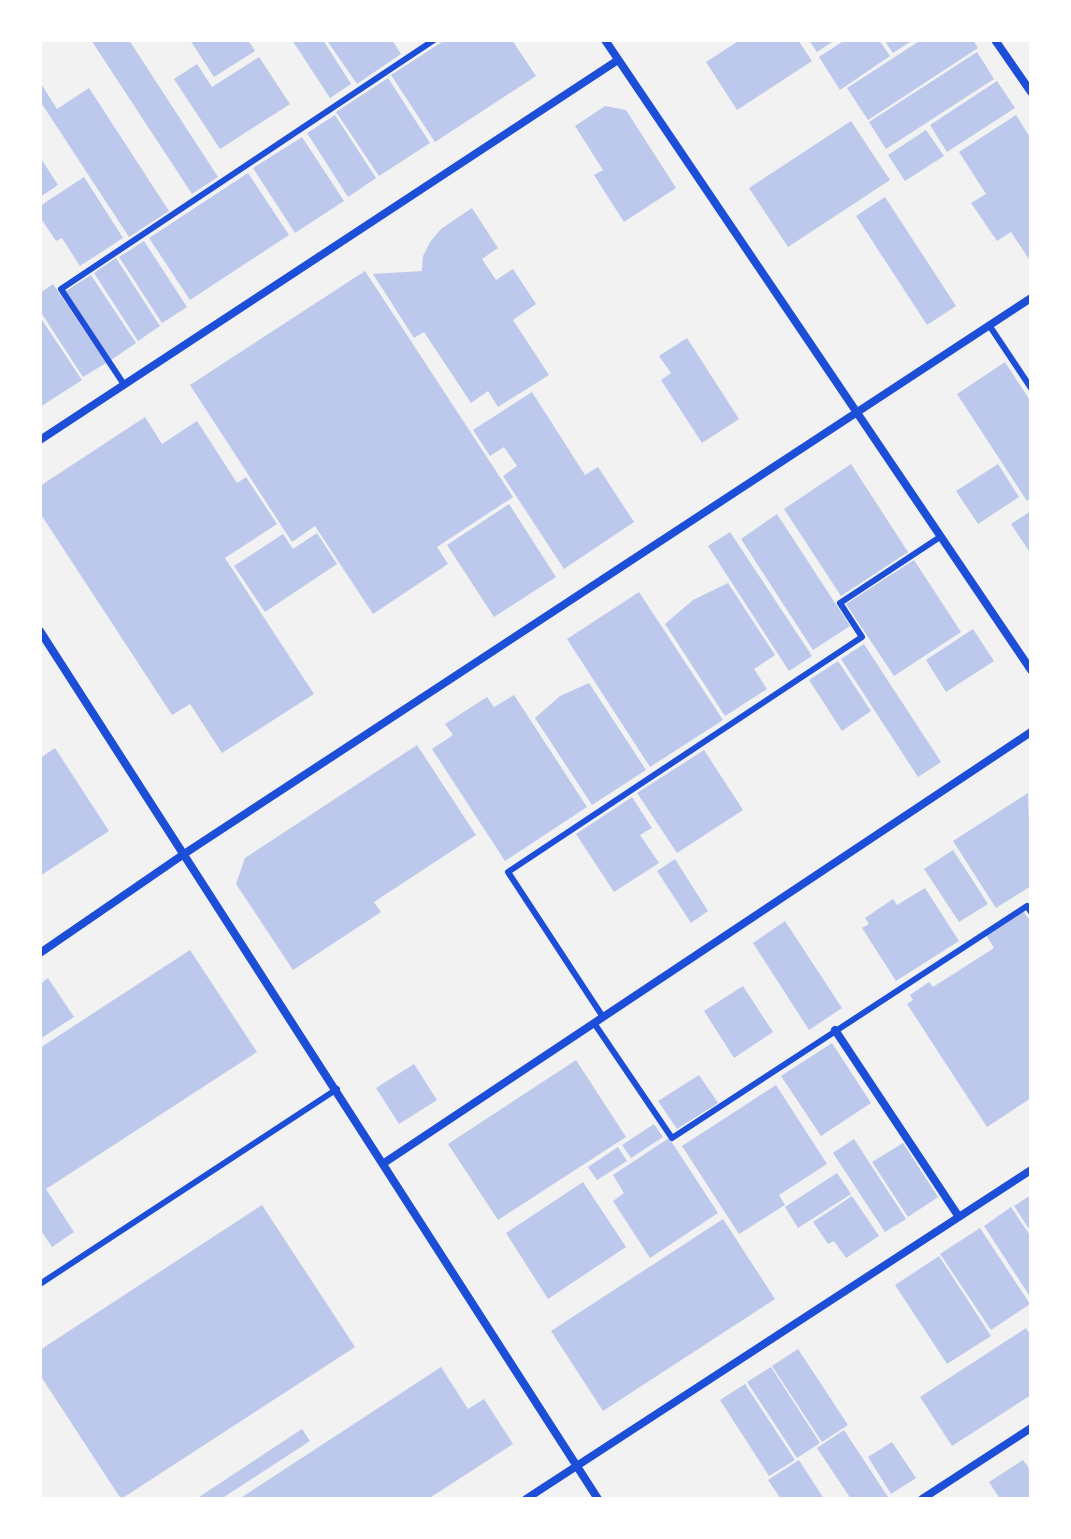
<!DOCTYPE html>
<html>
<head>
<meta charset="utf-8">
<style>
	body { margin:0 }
	#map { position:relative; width:1071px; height:1539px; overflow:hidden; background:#f2f2f2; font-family:"Public Sans",sans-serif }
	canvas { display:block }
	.frame { position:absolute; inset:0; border:42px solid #fff; pointer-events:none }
</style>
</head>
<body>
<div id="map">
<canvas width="1071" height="1539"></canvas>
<div class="frame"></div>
</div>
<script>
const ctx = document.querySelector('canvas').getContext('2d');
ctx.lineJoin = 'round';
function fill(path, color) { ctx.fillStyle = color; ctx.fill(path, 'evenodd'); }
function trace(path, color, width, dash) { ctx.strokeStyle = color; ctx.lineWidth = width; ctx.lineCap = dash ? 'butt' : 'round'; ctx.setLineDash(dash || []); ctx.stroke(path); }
const building = new Path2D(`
	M91,40H129L218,177L192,194Z
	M190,40H248L255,51L214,77Z
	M292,40H323L351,84L330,98Z
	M331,40H392L401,54L357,84L328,42Z
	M445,40H512L536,76L435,142L391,75Z
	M740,40H798L812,61L737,110L706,62Z
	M809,40H835L817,52Z
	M845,40H879L890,56L840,90L819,57Z
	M884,40H913L893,53Z
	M921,40H973L978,48L868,120L847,88Z
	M977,52L994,79L886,149L869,122Z
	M259,57L290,104L220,149L174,79L197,64L212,87Z
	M388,78L430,143L379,176L336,112Z
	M997,81L1015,108L947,152L930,125Z
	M40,82L57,109L89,88L169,211L129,237L40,101Z
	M605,106L626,110L676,188L624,222L594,175L603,170L575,126Z
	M335,115L376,178L348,197L307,133Z
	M1016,115L1031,139V262L1011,232L997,241L971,203L986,194L959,152Z
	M851,121L890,180L788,247L749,188Z
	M926,130L944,156L905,181L888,155Z
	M302,137L344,201L295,233L253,168Z
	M40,157L58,185L40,197Z
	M248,173L289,235L190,300L149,238Z
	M84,177L123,238L80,266L62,238L56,241L40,217V206Z
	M885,197L956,306L927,325L856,216Z
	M472,208L498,248L482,259L496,280L513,269L536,304L513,320L549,375L498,407L488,391L471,403L424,332L414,338L373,274L422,271L423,256L430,242L441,229Z
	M144,241L187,307L162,323L119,257Z
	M116,258L160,326L138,341L94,273Z
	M365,271L513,497L437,547L448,564L373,614L315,526L292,542L190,385Z
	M91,275L136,343L111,360L66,291Z
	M53,284L106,363L83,377L40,311V293Z
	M40,317L82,380L40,407Z
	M687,338L739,419L702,443L661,380L671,373L659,356Z
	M1005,362L1031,402V498L1027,501L957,394Z
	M532,392L585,475L598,467L634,522L564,569L503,476L517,466L504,447L490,456L473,430Z
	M145,417L162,444L197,421L237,483L246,477L277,524L225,558L314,694L222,753L190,704L172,715L40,513V486Z
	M851,464L908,552L841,596L784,509Z
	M998,464L1019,497L978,524L956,491Z
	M509,504L556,577L494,617L447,545Z
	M1031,511V554L1011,524Z
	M777,514L850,626L813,650L741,539Z
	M730,532L812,656L789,671L708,546Z
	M317,533L337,564L265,612L234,566L283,534L293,549Z
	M914,560L961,632L894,676L846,604Z
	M728,583L775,655L754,669L767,689L725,716L665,624L693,600Z
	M639,592L723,720L650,767L567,639Z
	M973,629L994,661L946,692L926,660Z
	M864,644L941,762L918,777L841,659Z
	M838,661L871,711L842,731L809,680Z
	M589,683L646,770L592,805L535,718L560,696Z
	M514,695L587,807L505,861L432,749L453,735L445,724L487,697L494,707Z
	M417,745L476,835L374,902L381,912L293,970L236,884L245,858Z
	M55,748L109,831L40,876V758Z
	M704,750L743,810L677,853L637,793Z
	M1028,793L1031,886L996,908L953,841Z
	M632,797L652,828L640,835L659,863L614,892L576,834Z
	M953,850L988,904L959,922L924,869Z
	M675,859L708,911L691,923L657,871Z
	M925,888L959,941L896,981L862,928L869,924L865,918L893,899L897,905Z
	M1023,911L1031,922V1098L987,1127L907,1004L913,1000L910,995L929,982L933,987L994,948L986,935Z
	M785,921L842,1008L809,1030L753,943Z
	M190,950L257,1052L46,1189L74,1232L52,1247L40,1229V1048Z
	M48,978L74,1017L40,1039V984Z
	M743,986L773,1032L734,1058L704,1011Z
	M832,1043L871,1103L821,1136L781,1076Z
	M576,1060L626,1137L498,1220L448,1144Z
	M414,1064L437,1100L399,1124L376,1088Z
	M699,1075L718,1103L677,1129L658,1101Z
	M776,1085L827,1164L779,1195L785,1205L739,1234L682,1146Z
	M654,1124L663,1137L631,1158L622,1145Z
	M669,1138L718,1213L650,1258L613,1201L624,1193L613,1175Z
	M854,1139L906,1219L885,1232L833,1153Z
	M903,1143L938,1197L908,1217L872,1162Z
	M618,1147L627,1161L597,1180L588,1167Z
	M837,1173L851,1194L798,1228L785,1207Z
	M583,1182L626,1247L548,1299L506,1233Z
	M1031,1195V1232L1014,1206Z
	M852,1196L879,1236L846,1258L834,1241L828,1244L813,1222Z
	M262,1205L355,1347L121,1499L40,1375V1350Z
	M1011,1207L1031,1237V1298L984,1226Z
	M723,1219L775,1299L603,1411L551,1331Z
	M980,1228L1030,1304L991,1330L940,1254Z
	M939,1256L991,1336L947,1364L895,1285Z
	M1026,1328L1031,1336V1395L952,1446L920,1397Z
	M798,1349L848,1425L822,1442L772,1366Z
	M441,1367L468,1409L484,1399L513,1444L428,1499H239Z
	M771,1367L820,1443L797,1458L747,1382Z
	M745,1384L795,1460L769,1476L720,1400Z
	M302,1429L310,1441L221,1499H196Z
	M844,1430L888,1497L885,1499H851L817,1448Z
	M892,1442L916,1478L891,1494L868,1457Z
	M799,1460L824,1499H781L768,1480Z
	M1023,1460L1031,1471V1499H1000L989,1482Z`);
const service = new Path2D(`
	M989,325L1031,388
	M123,383L61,289L434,40
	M603,1017L508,872L862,637L840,603L940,537
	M594,1023L672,1138L1027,906L1031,912
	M40,1284L337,1089`);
const minor = new Path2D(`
	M605,40L1031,670
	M995,40L1031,92
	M40,440L618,60
	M40,631L598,1499
	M40,953L184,854L1031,298
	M835,1030L959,1217
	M384,1163L1031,732
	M526,1499L1031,1170
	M922,1499L1031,1428`);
fill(building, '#bdc9ec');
trace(service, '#1d4ed8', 6);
trace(minor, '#1d4ed8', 8);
</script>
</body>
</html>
